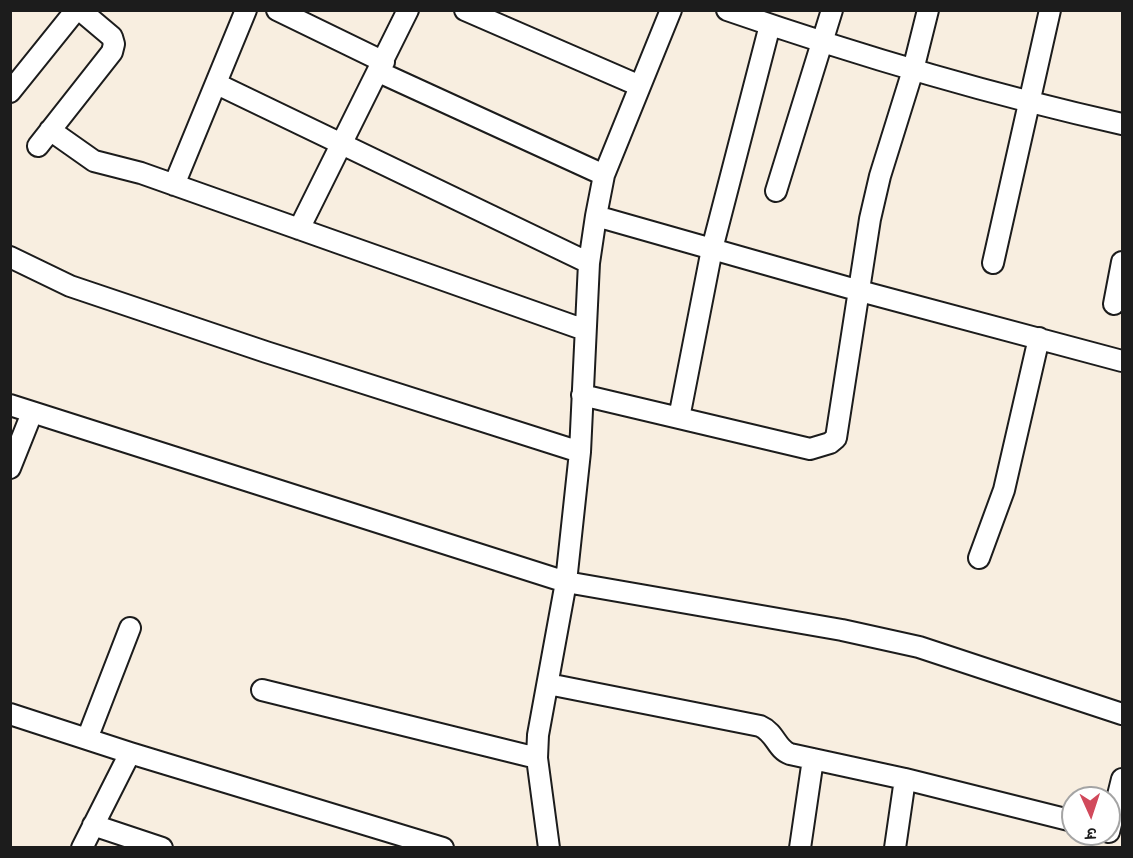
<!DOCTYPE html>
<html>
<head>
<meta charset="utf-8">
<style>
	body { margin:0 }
	#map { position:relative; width:1133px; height:858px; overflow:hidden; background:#f8eee0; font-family:Kalam,"Playpen Sans Deva",sans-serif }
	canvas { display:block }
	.frame { position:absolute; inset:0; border:12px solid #1c1c1c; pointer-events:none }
	.north { position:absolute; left:1061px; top:786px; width:60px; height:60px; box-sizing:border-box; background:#fff; border:2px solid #a4a4a4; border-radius:50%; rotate:177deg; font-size:16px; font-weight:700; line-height:24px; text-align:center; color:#1c1c1c }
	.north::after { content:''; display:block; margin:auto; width:21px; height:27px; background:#d1495b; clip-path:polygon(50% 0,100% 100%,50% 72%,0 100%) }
</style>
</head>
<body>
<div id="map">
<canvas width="1133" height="858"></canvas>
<div class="frame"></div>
<div class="north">उ</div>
</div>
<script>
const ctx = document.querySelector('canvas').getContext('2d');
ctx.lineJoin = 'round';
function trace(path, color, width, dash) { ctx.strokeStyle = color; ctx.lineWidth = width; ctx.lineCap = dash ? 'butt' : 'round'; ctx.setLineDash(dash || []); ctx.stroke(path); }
const minor = new Path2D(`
	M277,10L384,62
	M465,10L640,86
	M727,10C857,55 988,94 1122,124
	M379,72L604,175
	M217,84L589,263
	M10,92L76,10
	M50,130L94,161L141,173L585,330
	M38,146L112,52L114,44L112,37L80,10
	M174,185L246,10
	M776,191L832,10
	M596,216L860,291L1122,361
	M299,229L408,10
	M10,257L70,286L266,352L580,452
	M993,263L1050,10
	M1114,304L1122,262
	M582,395L810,449L830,443L836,438L870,219L880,176L913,70L928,10
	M10,405L566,582L842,630L919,647L1122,714
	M679,418L712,249L770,25
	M10,468L32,413
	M979,558L1004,490L1039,338
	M548,684L760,726C776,733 776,749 790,754L905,779L1073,821
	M262,690L537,758
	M10,714L130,753L443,848
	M87,739L130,628
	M93,825L162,848
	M1109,832L1122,779
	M82,848L130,753
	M549,848L537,758L538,735L566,582L580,452L589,263L596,216L604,175L671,10
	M800,848L813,759
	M895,848L905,779`);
trace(minor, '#1c1c1c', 24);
trace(minor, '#fff', 20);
</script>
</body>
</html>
